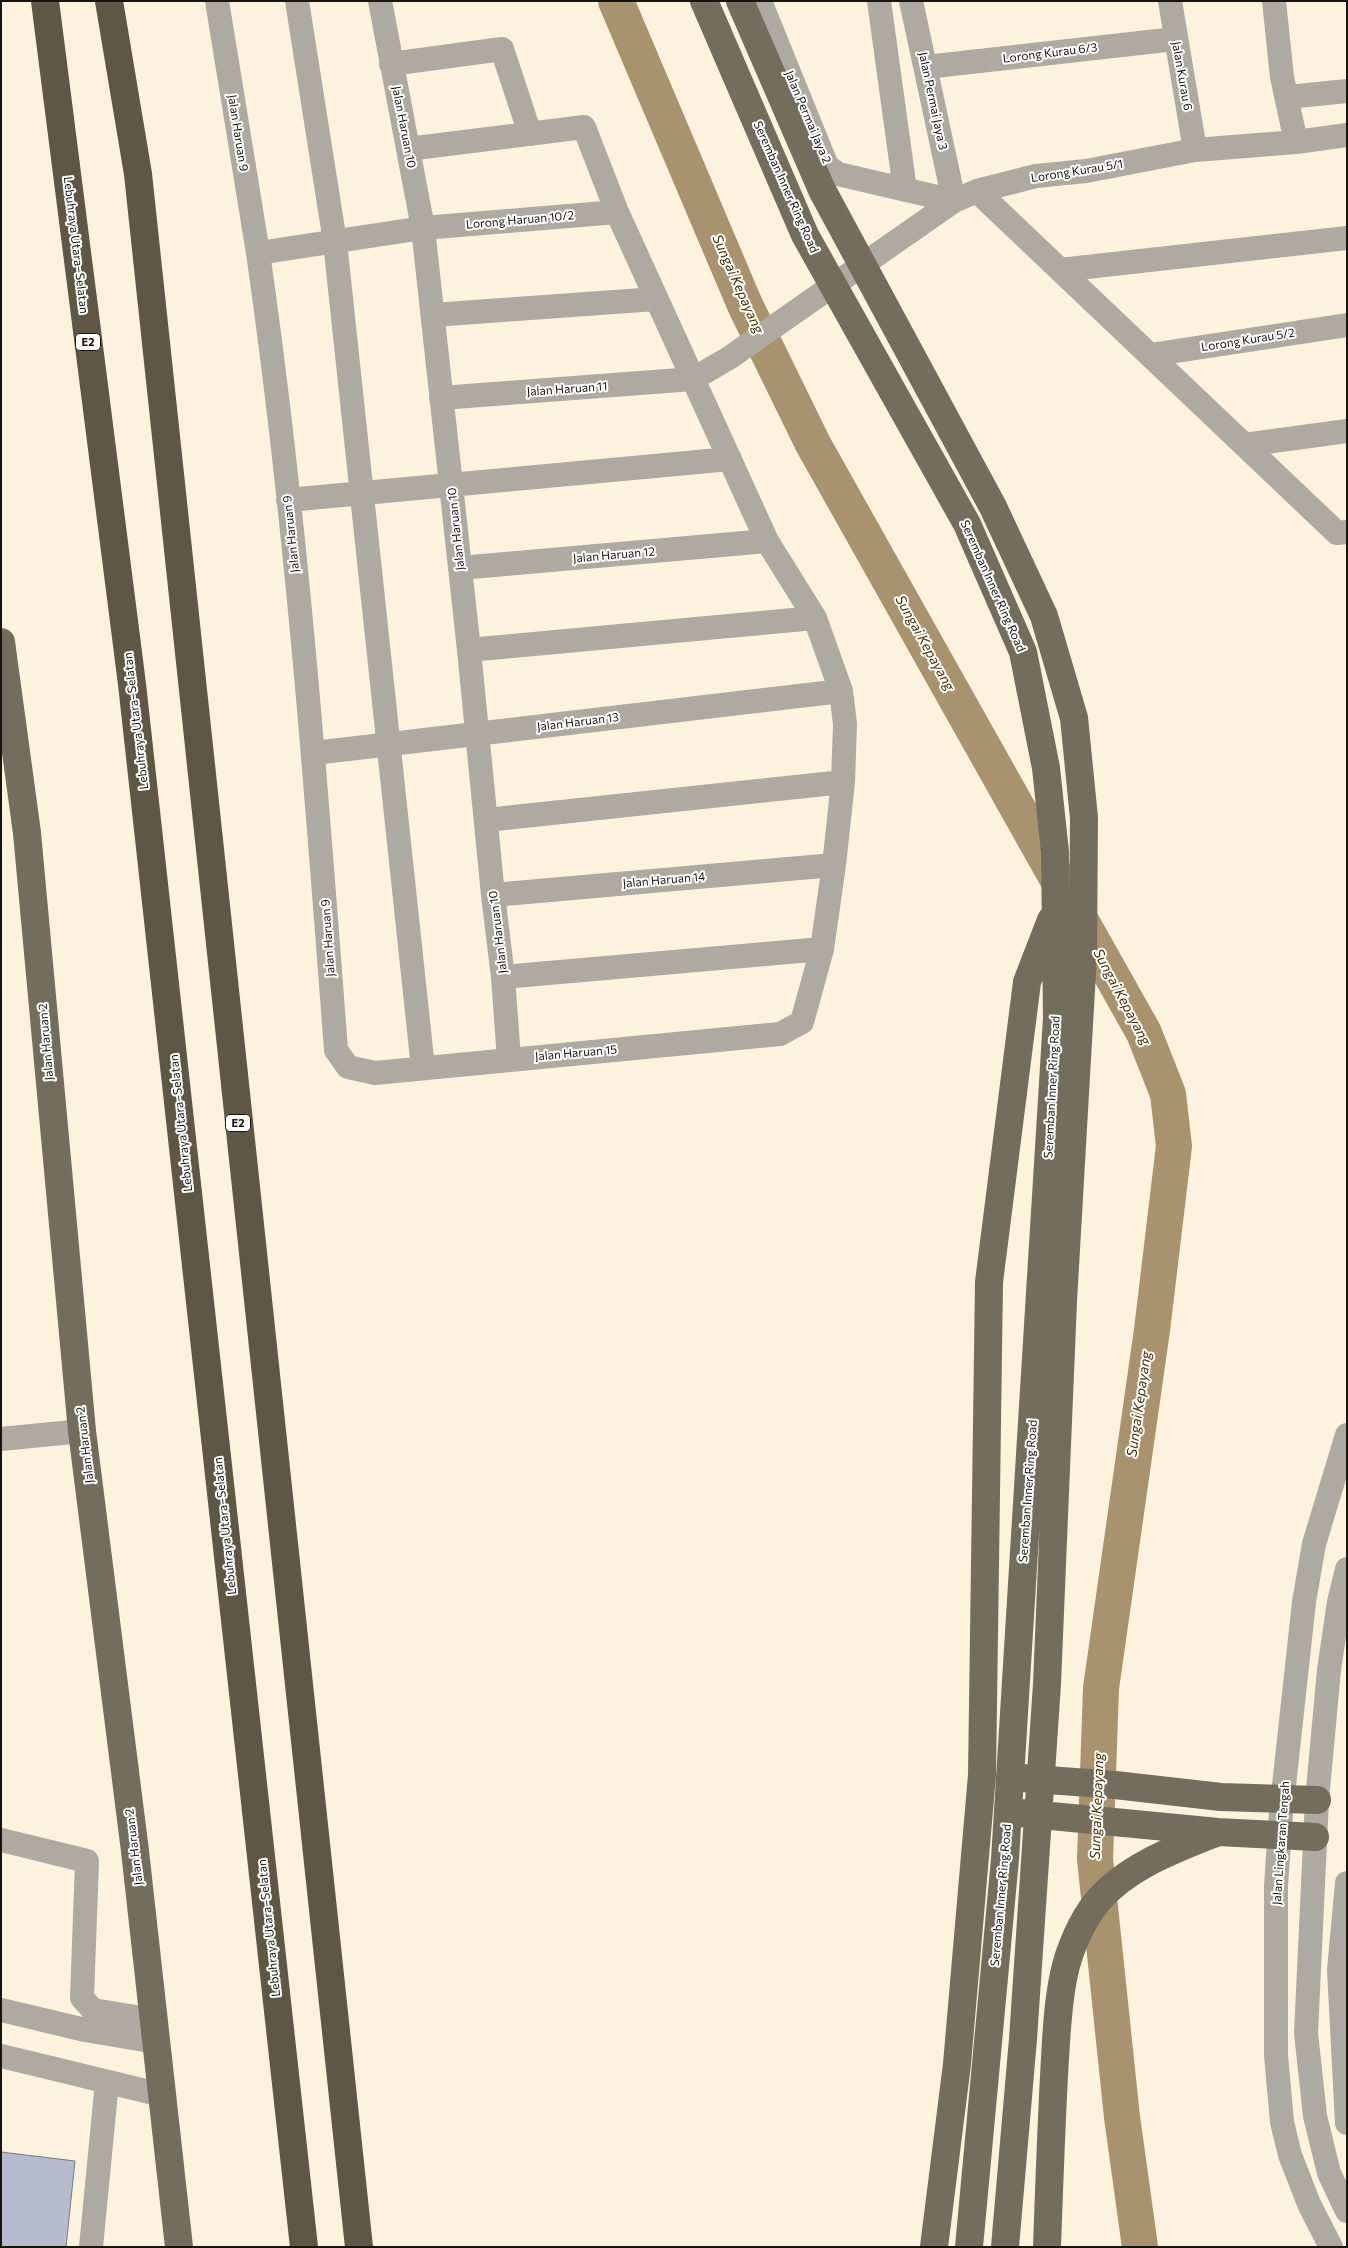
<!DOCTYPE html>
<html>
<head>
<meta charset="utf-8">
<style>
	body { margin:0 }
	#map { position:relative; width:1348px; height:2248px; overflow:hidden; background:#fdf2de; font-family:Commissioner,sans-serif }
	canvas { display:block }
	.frame { position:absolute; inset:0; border:2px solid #18140e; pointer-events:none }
</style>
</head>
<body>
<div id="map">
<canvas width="1348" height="2248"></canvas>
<div class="frame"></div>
</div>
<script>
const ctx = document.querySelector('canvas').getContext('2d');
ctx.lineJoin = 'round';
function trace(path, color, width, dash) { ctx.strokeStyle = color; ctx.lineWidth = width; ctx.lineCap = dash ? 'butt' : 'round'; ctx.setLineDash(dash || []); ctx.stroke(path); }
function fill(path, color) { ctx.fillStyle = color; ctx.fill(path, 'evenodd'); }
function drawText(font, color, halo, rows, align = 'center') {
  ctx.font = font + ' Commissioner,sans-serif'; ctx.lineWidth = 4; ctx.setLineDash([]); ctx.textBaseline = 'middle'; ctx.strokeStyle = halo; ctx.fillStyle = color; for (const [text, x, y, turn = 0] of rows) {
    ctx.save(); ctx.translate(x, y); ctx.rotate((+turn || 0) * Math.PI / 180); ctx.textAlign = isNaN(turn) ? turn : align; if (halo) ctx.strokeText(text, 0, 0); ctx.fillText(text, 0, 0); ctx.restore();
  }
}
const river = new Path2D(`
	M616,1L745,305L813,444L1144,1033L1168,1094L1174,1146L1152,1330L1101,1688L1095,1859L1122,2117L1140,2247`);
const building = new Path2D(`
	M1,2152L75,2161L66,2247H1Z`);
const minor = new Path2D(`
	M217,1C230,85 245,169 258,253C296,517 316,784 336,1050L348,1067L375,1073L780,1034L802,1022L822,949L834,865L843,782L845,724L841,691L815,618L767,541L617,212L584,127L408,149
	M297,1L335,242L423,1068
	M380,1L423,228L469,650L493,895L503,977L509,1059
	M760,1L827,166L838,174L954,201L911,1
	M879,1L905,190
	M1170,1L1195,150
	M1274,1L1282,77L1296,142
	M391,64L502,49L530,134
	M926,67L1175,39
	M1288,97L1347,91
	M977,191L1337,533L1347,532
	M258,253L423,228L617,212
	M1060,270L1347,238
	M433,315L656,299
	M1150,355L1347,325
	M441,398L693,379L729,358L954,201L977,191L1036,176L1086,171L1195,150L1296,142L1347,135
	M1244,445L1347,431
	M288,500L730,459
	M460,568L767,541
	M469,650L815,618
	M314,753L841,691
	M486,820L843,782
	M493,895L834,865
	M503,977L822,949
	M1,1439L82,1431
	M1347,1569L1339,1602L1329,1670L1317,1800L1306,2033L1315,2116L1329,2173L1347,2211
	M1,1840L87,1861L82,1998L93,2010L154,2020
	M1347,1883L1339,1970L1347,2123
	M1,2010L85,2030L156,2042
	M1,2056L162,2095
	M91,2247L107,2082
	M1331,2247L1309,2204L1290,2155L1282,2122L1276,2055V1886L1281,1813L1304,1602L1314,1544L1347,1435`);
const major = new Path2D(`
	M704,1L805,235L967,524L1023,652L1046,768L1055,852L1057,1018L1005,1859L969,2247
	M740,1L822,190L993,507L1044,616L1074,718L1084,818L1083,955L1063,1301L1047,1684L1023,2039L1005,2247
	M1,642L27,833L82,1431L135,1851L179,2247
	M1021,1778L1115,1785L1221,1797L1317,1800
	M1020,1813L1218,1832L1315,1837
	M934,2247L957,2064L982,1775L989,1282L1027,982L1051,920
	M1047,2247C1049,2190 1051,2133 1054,2076C1056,2043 1057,2006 1064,1974C1069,1950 1082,1920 1097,1902C1127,1866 1176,1849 1218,1832`);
const highway = new Path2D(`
	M45,1L132,684L304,2247
	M109,1L138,174L359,2247`);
const shields = [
	[88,342,25],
	[238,1123,25]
];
const shieldNames = [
	["E2",88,342],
	["E2",238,1123]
];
const streetNames = [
	["Lorong Kurau 6/3",1050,53,-7],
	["Jalan Kurau 6",1182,76,80],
	["Jalan Permai Jaya 3",933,101,78],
	["Jalan Permai Jaya 2",808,117,67],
	["Jalan Haruan 10",404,127,79],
	["Jalan Haruan 9",238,133,81],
	["Lorong Kurau 5/1",1077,171,-9],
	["Seremban Inner Ring Road",786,187,66],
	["Lorong Haruan 10/2",520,220,-5],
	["Lebuhraya Utara–Selatan",76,245,83],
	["Lorong Kurau 5/2",1248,340,-9],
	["Jalan Haruan 11",567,389,-4],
	["Jalan Haruan 10",456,529,-96],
	["Jalan Haruan 9",291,534,-96],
	["Jalan Haruan 12",614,555,-5],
	["Seremban Inner Ring Road",993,586,66],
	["Lebuhraya Utara–Selatan",136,721,-97],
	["Jalan Haruan 13",578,722,-7],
	["Jalan Haruan 14",664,880,-5],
	["Jalan Haruan 10",498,932,-97],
	["Jalan Haruan 9",328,938,-94],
	["Jalan Haruan 2",46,1042,-95],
	["Jalan Haruan 15",576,1053,-5],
	["Seremban Inner Ring Road",1052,1087,-87],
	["Lebuhraya Utara–Selatan",181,1123,-96],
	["Jalan Haruan 2",85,1445,-97],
	["Seremban Inner Ring Road",1028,1491,-86],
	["Lebuhraya Utara–Selatan",225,1526,-96],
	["Jalan Lingkaran Tengah",1281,1843,-86],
	["Jalan Haruan 2",134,1847,-97],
	["Seremban Inner Ring Road",1001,1895,-85],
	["Lebuhraya Utara–Selatan",269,1928,-96]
];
const waterNames = [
	["Sungai Kepayang",738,284,66],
	["Sungai Kepayang",925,643,61],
	["Sungai Kepayang",1122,997,62],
	["Sungai Kepayang",1139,1404,-82],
	["Sungai Kepayang",1097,1806,-88]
];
trace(river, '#a8936e', 36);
fill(building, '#b6bbcf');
trace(building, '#74798b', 1);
trace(minor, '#aea9a1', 24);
trace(major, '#746c5d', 28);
trace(highway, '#605646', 28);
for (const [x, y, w] of shields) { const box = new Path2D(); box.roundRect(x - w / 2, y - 8.5, w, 17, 4); ctx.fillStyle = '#fff'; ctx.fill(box); trace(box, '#18140e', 1); }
drawText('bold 11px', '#18140e', null, shieldNames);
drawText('12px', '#18140e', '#fff', streetNames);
drawText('italic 14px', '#473000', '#fff', waterNames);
</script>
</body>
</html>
